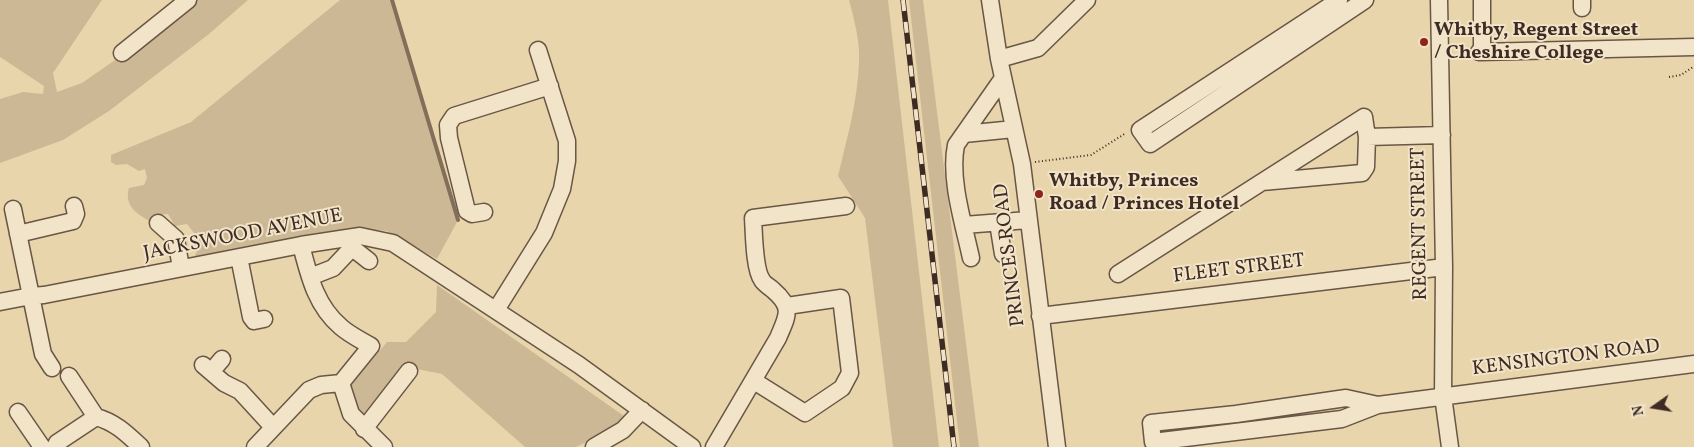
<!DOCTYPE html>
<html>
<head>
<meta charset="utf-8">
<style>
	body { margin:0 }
	#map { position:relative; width:1694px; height:447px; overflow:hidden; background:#e9d5ac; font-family:Vollkorn,serif }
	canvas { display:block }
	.north { position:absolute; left:1629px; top:382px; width:50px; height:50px; -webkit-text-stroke:4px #f1e4c9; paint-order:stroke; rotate:257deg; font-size:14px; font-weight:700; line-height:20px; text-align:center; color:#3e2b23 }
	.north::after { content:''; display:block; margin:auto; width:18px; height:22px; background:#3e2b23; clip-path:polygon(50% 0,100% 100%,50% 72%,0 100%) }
</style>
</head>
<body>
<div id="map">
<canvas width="1694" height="447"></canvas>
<div class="north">N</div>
</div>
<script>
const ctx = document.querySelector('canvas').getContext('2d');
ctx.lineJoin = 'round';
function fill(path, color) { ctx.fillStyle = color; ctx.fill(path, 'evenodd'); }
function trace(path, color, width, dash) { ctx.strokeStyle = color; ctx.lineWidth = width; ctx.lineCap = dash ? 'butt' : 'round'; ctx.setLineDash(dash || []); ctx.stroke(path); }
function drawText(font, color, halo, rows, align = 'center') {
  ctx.font = font + ' Vollkorn,serif'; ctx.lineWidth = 4; ctx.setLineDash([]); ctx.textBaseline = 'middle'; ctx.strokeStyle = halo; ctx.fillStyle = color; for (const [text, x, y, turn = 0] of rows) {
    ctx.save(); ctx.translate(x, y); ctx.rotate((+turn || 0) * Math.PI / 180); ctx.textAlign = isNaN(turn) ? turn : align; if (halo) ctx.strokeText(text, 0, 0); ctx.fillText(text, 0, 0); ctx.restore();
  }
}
const green = new Path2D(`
	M0,0H102L53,73L57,92L82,83L115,60H126L197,0H248L209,34L109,111L63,140L0,163V99L23,92L43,94L44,86L0,57Z
	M340,0H392L458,220L437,259L387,231L350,228L198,259L195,255L197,252L194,248L193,243L201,234L194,233L187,224L175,226L168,214L160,215L150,221C136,214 124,205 129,188L144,185L147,178L145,169L139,171L127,164L116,165L111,162V155L191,122Z
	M849,0H888L939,447H893L865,218L838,176C847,138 858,100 859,61C860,41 854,19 849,0Z
	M909,0H923L979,447H960Z
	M437,285L624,416L612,430L576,447H525L442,374L407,367L367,419L357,406L351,385L387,342H406L436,312Z`);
const stream = new Path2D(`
	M392,0L458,220`);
const path = new Path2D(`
	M1669,77L1681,75L1693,67
	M1035,162L1091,155L1126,133`);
const minor = new Path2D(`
	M990,0L999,59L1022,164L1057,447
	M1339,0L1140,130L1150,144L1365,0
	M1439,0L1444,267L1443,396L1450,447
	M1582,0V8
	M1482,51V0
	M1479,52L1694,47
	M122,53L188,0
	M999,59L1038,48L1087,0
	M964,134L1014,129
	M1367,137L1364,117L1262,182L1362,173L1366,167L1367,137L1442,135
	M13,209L43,354L52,368
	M484,212L472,214L467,211L449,138L448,125L454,116L550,86
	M158,223L176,239L181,268
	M998,223L1003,254
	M964,225L1028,220
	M18,234L73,221L76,214L74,206
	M301,245C309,276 316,306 341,327C350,335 361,340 371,346L341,383L351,414L384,447
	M239,257L251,317L254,321L264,319
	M971,258C964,225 949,179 956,145L1003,78
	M1118,274L1262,182
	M310,277L333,268L349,251L355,250L369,261
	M0,302L31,296L44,295L301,245L360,236L393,243L579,365L692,447
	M496,310L544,233L562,189L567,161V141L538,50
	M1040,316L1444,267
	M203,365L224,383L240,391L273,427
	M211,372L222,359
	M754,381L805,413L842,388L850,373L841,298L787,306
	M1378,405L1346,398L1236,414L1151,423L1153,442L1342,419L1378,405L1694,364
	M18,412L42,447
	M96,417C115,422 127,434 141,447
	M364,429L409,371
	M55,447L57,443L96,417L69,376
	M255,447L309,390L321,385L341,383
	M594,447L623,430L642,410
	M714,447L778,338C787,316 794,308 773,290C770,287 764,284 762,280C754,269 754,232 753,218L846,206`);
const rail = new Path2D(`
	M903,0L954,447`);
const markers = [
	[1424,42,5,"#8f2418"],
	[1039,194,5,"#8f2418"]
];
const poiNames = [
	["Whitby, Regent Street",1434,31],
	["/ Cheshire College",1434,54],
	["Whitby, Princes",1049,182],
	["Road / Princes Hotel",1049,205]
];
const streetNames = [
	["REGENT STREET",1421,224,-91],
	["JACKSWOOD AVENUE",243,236,-11],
	["PRINCES ROAD",1011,255,-97],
	["FLEET STREET",1239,270,-7],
	["KENSINGTON ROAD",1566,359,-7]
];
fill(green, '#ccb895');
trace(stream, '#826e59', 4);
trace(minor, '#695645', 19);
trace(path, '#3e2b23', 2, [1, 2.5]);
trace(minor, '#f1e4c9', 16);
trace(rail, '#3e2b23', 5.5);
trace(rail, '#f1e4c9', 4, [11]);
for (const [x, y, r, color] of markers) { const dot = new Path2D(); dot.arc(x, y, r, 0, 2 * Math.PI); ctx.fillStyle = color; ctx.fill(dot); trace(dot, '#f1e4c9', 2); }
drawText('bold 20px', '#3e2b23', '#f1e4c9', poiNames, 'left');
drawText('20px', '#3e2b23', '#f1e4c9', streetNames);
</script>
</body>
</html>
